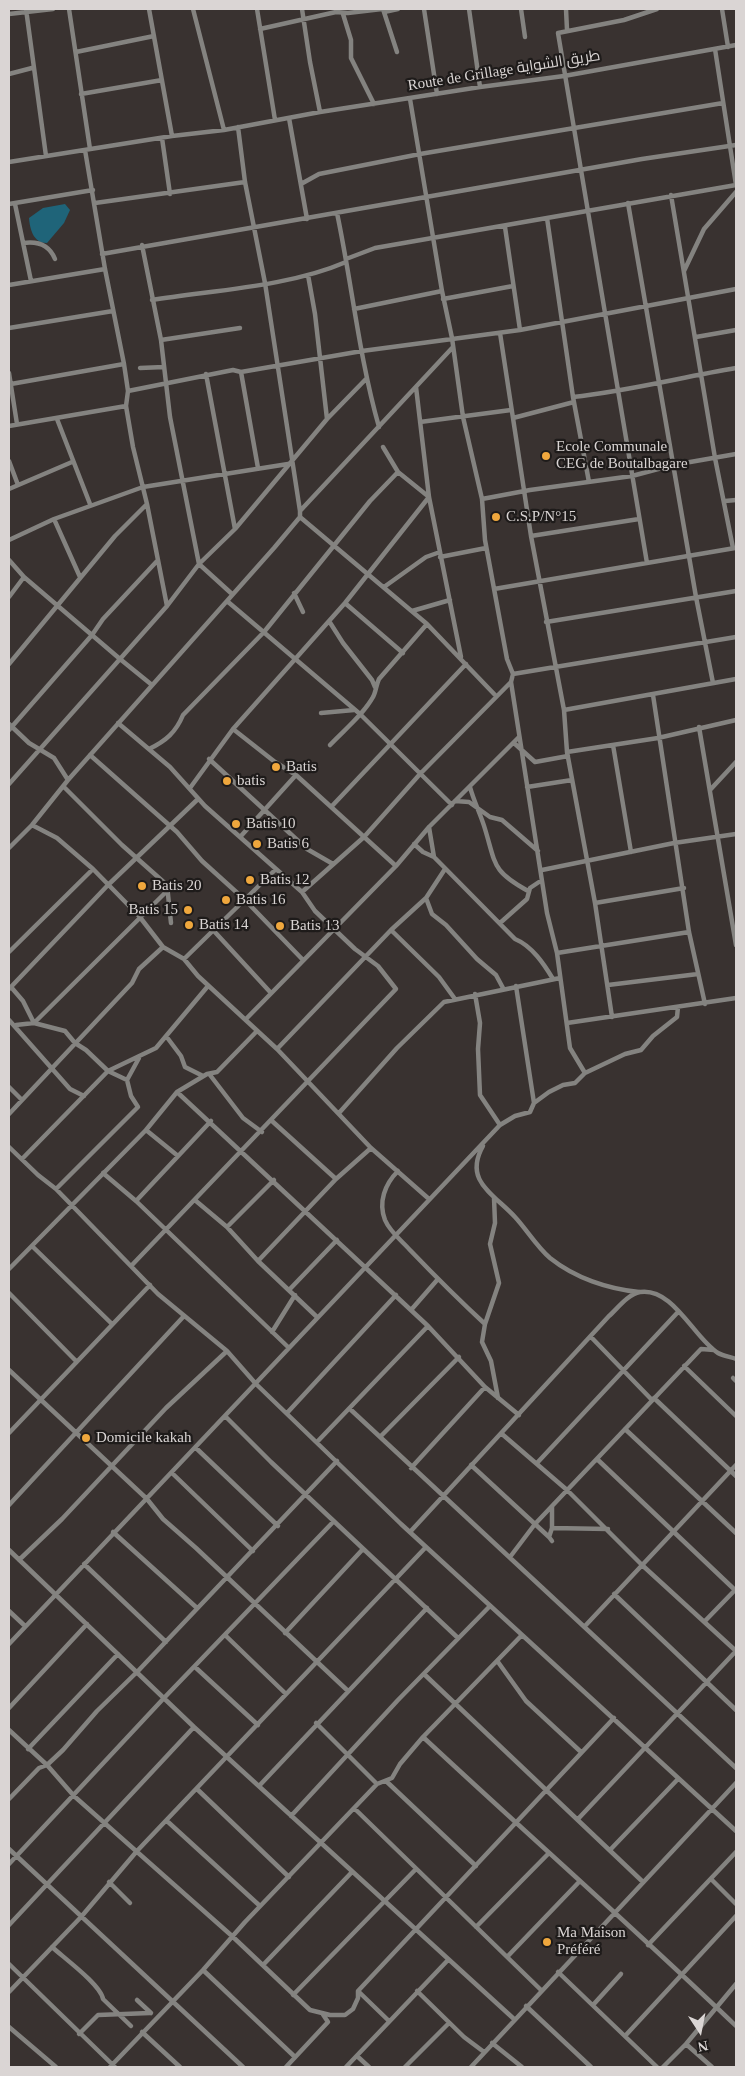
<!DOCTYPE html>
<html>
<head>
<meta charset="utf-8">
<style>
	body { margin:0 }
	#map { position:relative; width:745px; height:2076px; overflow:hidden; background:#393230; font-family:"Times New Roman",serif }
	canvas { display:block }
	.frame { position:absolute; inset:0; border:10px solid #dad5d4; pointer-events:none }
	.north { position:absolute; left:675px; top:2006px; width:50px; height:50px; -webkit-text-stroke:4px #1e1b1a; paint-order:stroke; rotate:169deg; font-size:14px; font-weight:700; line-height:20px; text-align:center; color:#dad5d4 }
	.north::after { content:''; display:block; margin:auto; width:18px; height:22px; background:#dad5d4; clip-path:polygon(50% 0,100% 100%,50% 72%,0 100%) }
</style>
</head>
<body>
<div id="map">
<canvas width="745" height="2076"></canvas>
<div class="frame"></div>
<div class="north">N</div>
</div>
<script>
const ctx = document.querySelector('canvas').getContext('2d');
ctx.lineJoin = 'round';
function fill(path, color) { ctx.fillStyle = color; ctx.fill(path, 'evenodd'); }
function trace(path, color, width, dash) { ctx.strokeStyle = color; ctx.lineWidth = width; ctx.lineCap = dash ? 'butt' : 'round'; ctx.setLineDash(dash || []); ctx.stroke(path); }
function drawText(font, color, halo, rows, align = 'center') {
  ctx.font = font + ' "Times New Roman",Cairo,serif'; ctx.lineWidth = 4.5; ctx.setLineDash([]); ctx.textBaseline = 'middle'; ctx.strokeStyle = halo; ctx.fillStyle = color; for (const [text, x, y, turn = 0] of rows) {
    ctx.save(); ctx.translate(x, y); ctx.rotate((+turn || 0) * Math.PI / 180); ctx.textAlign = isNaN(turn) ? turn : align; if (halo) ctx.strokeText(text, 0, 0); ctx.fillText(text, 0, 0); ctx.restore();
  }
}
const water = new Path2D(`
	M65,204L70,210L64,223L47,243C33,243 30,229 29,218L43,208Z`);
const minor = new Path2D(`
	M26,9L46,156
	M69,9L90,149
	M149,9L172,136
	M193,9L224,130
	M257,9L275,120
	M302,9L310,62L320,112
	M383,9L397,52
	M424,9L437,94
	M469,9L480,87
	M521,9L525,37
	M566,9L567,30
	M722,9L728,47
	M384,12L398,9
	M9,14L53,9
	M343,14L351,40V58L374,104
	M260,29L336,12L348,13L382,9
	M715,49L736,185
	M76,52L154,36
	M9,74L32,68
	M81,94L162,80
	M410,99L442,291L452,338L463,417L482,499L485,540L507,659L513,674L511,682L547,913L557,953L570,1048L585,1073
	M289,118L307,219
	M238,127L245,182L265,283L300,511
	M162,138L170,194
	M85,150L105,269L124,364L128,391L126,406L133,447L147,504L167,606
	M9,162L172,136L224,130L320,112L480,87L564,76L736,45
	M301,184L319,174L420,154L723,103
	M671,195L715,458L733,548
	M95,203L245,182
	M628,203L696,597L713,683
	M9,204L93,190
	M15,204L31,281
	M337,213C352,284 359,357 379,427
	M547,218L573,397L589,482
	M505,227L520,330
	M23,243C37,241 49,244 55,259
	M142,245L161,340L170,417L199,564L232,594
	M102,254L642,159L736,145
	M346,259L375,248L736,185
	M684,271L704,229L736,192
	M308,275L315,314L327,419
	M9,285L105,269
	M443,299L513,286
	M152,300C214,290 288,287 346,262
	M354,309L442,291
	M9,328L113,311
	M500,333L531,536L564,710L567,752L595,903L612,1017
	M696,337L736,330
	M161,340L240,328
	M140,368L164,367
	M241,372L258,468
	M9,373L17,424
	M206,374L235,529
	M11,384L124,364
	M416,387L429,497L461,657
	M128,391L233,370L241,372L362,351L520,330L736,289
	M573,397C628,391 682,377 736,368
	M513,418L574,402
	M57,419L90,504
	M420,422L511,410
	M9,426L126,406
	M9,461L18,485
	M9,489L72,462
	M482,499L530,490L632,476L673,465L736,454
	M725,501L736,500
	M300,517L427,624L496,696
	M54,519L80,577
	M531,536L639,519
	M9,540L54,519L143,487L288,464
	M440,557L486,548
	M9,560L24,577L120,659L9,784
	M647,563L558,33L624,20L657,9
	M384,587L426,557L440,552
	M494,589L735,548
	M294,593L303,612
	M9,597L24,577
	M227,601L360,714L452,805
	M345,603L403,653
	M412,611L450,600
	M329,621L343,643L372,680L375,687
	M546,622L736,591
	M9,664L115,536L147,504
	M513,674L736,637
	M152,685L120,659L167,606L199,564L235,529L327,419L366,379
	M653,695L689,932L705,1004
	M564,710L736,679
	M321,713L354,710
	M118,723L170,767L205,806L302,892L315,911L355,949L378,966L396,989L132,1265
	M9,724L29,743L54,758L68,780
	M699,727L736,945
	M233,729L275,762L296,775L396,866
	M9,730L92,635L103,619L158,560
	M514,743L535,762L568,756
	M330,745C344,730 363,715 373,697C376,692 376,685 379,679L427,624
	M613,745L631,852
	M149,749C166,741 176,732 183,715L264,632L370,501L398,472
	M567,752L658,738L736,720
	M90,755L177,832L202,861L244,899L303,960
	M209,759L307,849L333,864
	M63,786L122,845L167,885L171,923
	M470,787C474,802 481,815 485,829C496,865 492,871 528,891
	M527,787L572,780
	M190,788L233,729L345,603L429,497L398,472L383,447
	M710,790L736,762
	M455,801L469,802L490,817L502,820L538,851
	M332,806L466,664
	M32,825L57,838L93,869L139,916L163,947L184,959L198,976L277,1049L371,1148L429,1199
	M429,827L434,857
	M241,836L296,775
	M414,844L423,852L434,857L515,939C532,946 544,964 553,979
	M9,848L32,825L68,780L274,548L300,517V511L453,347
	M542,870L674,843L736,834
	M302,892L364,837L420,774L511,682
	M426,898L432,914L446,925L477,959L496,975L503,988
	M595,903L684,888
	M500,923L527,899L530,888L542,880
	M213,930L271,993
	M391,930L439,977L455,999
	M9,952L93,869
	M557,953L689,932
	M184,959L275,870
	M608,985L698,974
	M516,986L534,1103
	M11,987L23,1001L34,1023L65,1031L75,1043L86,1050L108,1071L127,1080L139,1058
	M9,989L108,885L198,799
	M475,994L480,1023L478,1049L480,1095L500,1125
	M246,1019L396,866L429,827L519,737
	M9,1020L70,1089L84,1096
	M567,1023L736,998
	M16,1025L34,1023L168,890
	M166,1036L181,1056L185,1067L203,1076
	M277,1049L391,930L426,898L445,869
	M210,1075L243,1118L262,1132
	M9,1087L22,1100
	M177,1092L428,1326L485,1387L519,1415
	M339,1113L397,1048L444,1002L560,978
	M9,1114L132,983L139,969L163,947
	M272,1121L336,1179
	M146,1130L178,1156
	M483,1146C463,1181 494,1194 515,1217C527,1230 537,1247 550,1258C575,1278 608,1289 639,1292
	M9,1147L38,1175L56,1189L158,1294L227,1351L256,1384L401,1524L736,1831
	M22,1159L108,1071L156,1048L208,986
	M398,1171C385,1184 378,1202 385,1220C390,1232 402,1241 410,1250C434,1275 459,1300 485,1324
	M103,1173L136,1201L288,1347
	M56,1189L138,1107L131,1096L127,1080
	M494,1198L495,1223L490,1244L499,1283L485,1324L482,1342L491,1361L498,1398
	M136,1201L211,1121
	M196,1201L227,1227L258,1261L317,1317
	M227,1227L274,1180
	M32,1246L112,1324
	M258,1261L336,1179L371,1148
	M9,1269L146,1130L177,1092L207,1074L217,1072L257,1031
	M289,1290L337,1240
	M9,1293L76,1361
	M411,1310L438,1279
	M272,1332L295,1295
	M591,1337L652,1400
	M684,1366L736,1416
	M9,1370L147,1499L163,1519L196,1548L348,1691
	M733,1378L736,1381
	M654,1398L736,1476
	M350,1409L736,1768
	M287,1413L396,1295
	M226,1417L271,1462L458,1638
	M625,1429L736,1533
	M9,1433L150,1285
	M502,1434L567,1490L642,1565L736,1651
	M380,1437L459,1357
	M317,1442L428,1326
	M196,1448L278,1526
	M597,1459L736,1591
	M537,1463L678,1312
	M471,1465L549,1537
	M411,1468L485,1387
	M172,1473L253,1551
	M9,1505L184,1316
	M552,1507V1528L549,1537L552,1541
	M552,1528L608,1529
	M113,1532L197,1608
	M410,1532L609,1316C617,1309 628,1294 640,1292C673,1287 694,1338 718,1353C723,1356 731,1357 736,1359
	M9,1550L194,1727L514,2019
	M510,1557L535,1524L701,1349L714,1350
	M19,1560L62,1519L166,1408L227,1351
	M84,1564L166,1642
	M614,1594L736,1710
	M9,1611L25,1626
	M705,1621L736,1589
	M585,1626L736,1465
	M285,1633L363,1549
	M225,1635L286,1694
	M9,1644L500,1125L515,1116L530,1112L534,1103L549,1092L563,1085L575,1083L585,1073L625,1054L641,1050L653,1036L677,1017L678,1007
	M498,1662L526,1701L581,1752
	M195,1667L258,1725
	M424,1674L643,1882
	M9,1708L87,1624
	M316,1723L377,1784
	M9,1730L47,1765L74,1796L232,1936L310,2010L330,2015H345L353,2009L358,1998V1991L614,1718
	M423,1737C527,1834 634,1928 736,2026
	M28,1749L118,1654
	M386,1781L476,1866
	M259,1786L427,1608
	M197,1789L289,1877
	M9,1799L39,1768L47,1765L63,1750L97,1711L138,1671L337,1461
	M355,1809L541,1990
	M291,1816L398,1700L489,1607
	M578,1819L736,1651
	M167,1821L260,1906
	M9,1849L243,2067
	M610,1850L678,1779
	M9,1864L164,1698L334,1521
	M711,1879L736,1904
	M109,1882L130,1903
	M9,1925L194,1727
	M476,1927L549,1853
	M648,1945L736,1852
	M52,1947C64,1958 101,1985 103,1999L131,2026
	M507,1957L579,1882
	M9,1964L115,2067
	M263,1965L352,1872
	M203,1970L295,2057
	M558,1972L657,2067
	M358,1991L389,2021
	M417,1991L464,2037L484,2052
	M9,1992L81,1917L137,1851L426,1547
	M293,1995L416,1869
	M137,2000L151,2013
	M593,2005L621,1974
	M526,2006L591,2067
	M9,2027L56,2067
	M142,2032L180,2067
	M79,2034L98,2015L150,2013
	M625,2036L736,1916
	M492,2043L522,2067
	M686,2044L712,2067
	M357,2056L369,2067
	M110,2067L203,1970L245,1922L377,1784L392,1778L400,1764L423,1737L521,1636
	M286,2067L328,2022L322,2013
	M346,2067L448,1960
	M405,2067L449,2023
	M471,2067L736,1783
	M663,2067L686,2044L736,1984`);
const markers = [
	[546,456,5,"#efa73d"],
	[496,517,5,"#efa73d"],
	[276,767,5,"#efa73d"],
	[227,781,5,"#efa73d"],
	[236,824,5,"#efa73d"],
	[257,844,5,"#efa73d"],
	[250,880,5,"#efa73d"],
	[142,886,5,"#efa73d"],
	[226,900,5,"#efa73d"],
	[188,910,5,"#efa73d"],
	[189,925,5,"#efa73d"],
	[280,926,5,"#efa73d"],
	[86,1438,5,"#efa73d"],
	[547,1942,5,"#efa73d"]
];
const streetNames = [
	["Route de Grillage طريق الشواية",504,71,-9]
];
const poiNames = [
	["Ecole Communale",556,447],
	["CEG de Boutalbagare",556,464],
	["C.S.P/N°15",506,517],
	["Batis",286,767],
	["batis",237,781],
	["Batis 10",246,824],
	["Batis 6",267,844],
	["Batis 12",260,880],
	["Batis 20",152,886],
	["Batis 16",236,900],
	["Batis 15",178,910,"right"],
	["Batis 14",199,925],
	["Batis 13",290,926],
	["Domicile kakah",96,1438],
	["Ma Maison",557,1933],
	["Préféré",557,1950]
];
fill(water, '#1f6479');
trace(minor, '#848380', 4.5);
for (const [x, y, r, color] of markers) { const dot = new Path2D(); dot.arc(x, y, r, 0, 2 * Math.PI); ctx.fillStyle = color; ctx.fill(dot); trace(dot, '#1e1b1a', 2); }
drawText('15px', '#dad5d4', '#1e1b1a', streetNames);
drawText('15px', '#dad5d4', '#1e1b1a', poiNames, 'left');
</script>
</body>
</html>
